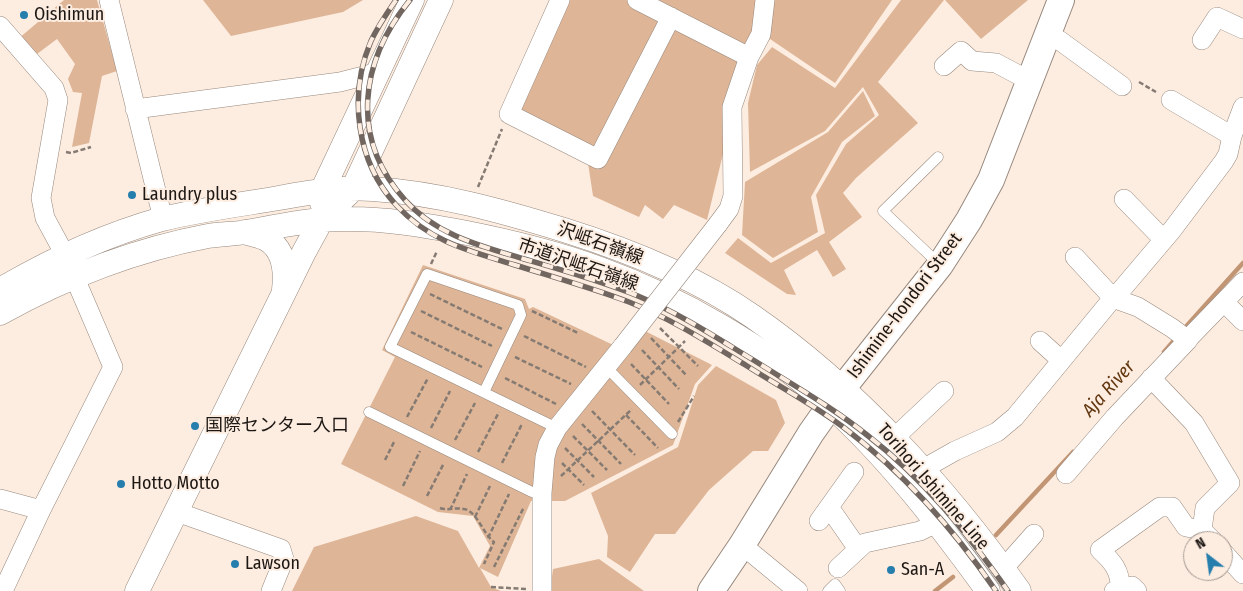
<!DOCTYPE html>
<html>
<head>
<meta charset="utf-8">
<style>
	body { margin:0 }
	#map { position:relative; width:1243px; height:591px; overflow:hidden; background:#fdede1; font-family:"Fira Sans Condensed",sans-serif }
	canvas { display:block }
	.north { position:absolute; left:1183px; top:531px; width:50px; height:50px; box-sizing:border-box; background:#fdede1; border:1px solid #a3978f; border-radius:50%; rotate:330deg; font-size:14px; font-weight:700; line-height:20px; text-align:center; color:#1d1713 }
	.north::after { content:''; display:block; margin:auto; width:18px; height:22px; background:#267ead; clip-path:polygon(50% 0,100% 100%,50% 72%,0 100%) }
</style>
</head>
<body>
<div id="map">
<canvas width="1243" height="591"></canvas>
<div class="north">N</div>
</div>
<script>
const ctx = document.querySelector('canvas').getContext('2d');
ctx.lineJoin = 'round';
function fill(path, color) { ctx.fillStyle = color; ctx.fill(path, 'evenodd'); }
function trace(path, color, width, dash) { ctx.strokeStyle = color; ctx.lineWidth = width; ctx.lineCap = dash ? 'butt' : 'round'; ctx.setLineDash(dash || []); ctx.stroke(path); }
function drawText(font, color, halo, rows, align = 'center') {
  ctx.font = font + ' "Fira Sans Condensed","Noto Sans JP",sans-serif'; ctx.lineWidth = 4; ctx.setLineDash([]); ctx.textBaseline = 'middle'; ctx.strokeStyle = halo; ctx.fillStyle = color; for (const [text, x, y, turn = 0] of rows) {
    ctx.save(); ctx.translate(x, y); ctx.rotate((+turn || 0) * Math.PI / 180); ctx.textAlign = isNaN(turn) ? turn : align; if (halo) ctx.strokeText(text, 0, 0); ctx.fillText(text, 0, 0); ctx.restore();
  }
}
const green = new Path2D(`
	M64,0H97L117,71L102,76L89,143L72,147L82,93L73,92L68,79L75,64L57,39L33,57L18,39Z
	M203,0H363L343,12L231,36Z
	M565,0H892L835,83L770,39L744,67L707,220L674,205L663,219L645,205L639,217L593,196L588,163L505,123Z
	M901,0H944L878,82L918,123L856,178L843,193L862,217L829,242L846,269L833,277L817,250L784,270L796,295L787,294L725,253L738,238L771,263L825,233L816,195L846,144L879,115L863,87L825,131L750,172L748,103L757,65L772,47L835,88Z
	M945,0H1028L981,39Z
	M863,91L875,116L842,142L811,197L818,232L773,258L742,235L745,182L828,132Z
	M423,265L525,299L529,309L533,307L628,352L645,331L712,365L695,384L673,445L565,501H531L498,577L480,568L491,587L501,591H292L314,547L416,516L458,531L479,568L490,546L473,516L438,512L341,464L395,357L382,350Z
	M716,366L776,400L785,423L768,451H753L709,490L675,534H655L630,572L607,557L608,536L591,493L678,447L698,385Z
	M599,559L644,591H550L553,569Z`);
const stream = new Path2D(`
	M1182,331L1243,263
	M1164,352L1177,337
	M996,535L1073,452
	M935,591L953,577`);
const path = new Path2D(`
	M1139,82L1156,92
	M66,152L71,153L91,147
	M478,187L502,129
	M431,264L437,251
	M430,294L502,329
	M421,311L492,346
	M532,311L578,333
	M660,328L698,366
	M411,332L482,367
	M524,336L586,367
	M651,338L687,376
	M642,350L679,389
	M515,357L571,384
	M631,364L669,404
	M505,378L556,404
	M640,385L685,341
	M592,411L635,455
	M626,415L658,448
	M407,417L428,378
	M678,422L694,396
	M582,424L621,464
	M431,428L450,391
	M573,436L607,470
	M455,440L475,403
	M565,448L594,477
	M478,452L499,412
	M385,460L395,440
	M502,463L522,424
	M562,463L584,485
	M561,476L632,409
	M403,486L420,451
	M427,496L444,463
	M440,508C448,511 456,507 464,509C477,511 483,534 494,542L484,564
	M450,510L467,474
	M475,517L490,486
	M488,538L509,494
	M494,567L524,507
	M491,587L526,589`);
const service = new Path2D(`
	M938,157L883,211L939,264
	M604,369L612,373L672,434
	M484,392L521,315L518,305L427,274L390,347L557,428
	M369,412L532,492L542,493
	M828,591L835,584L840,591`);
const minor = new Path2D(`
	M109,0L163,219
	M560,0L509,114L598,159L671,17
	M637,0L749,57
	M0,26L54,88L58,100L41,198L45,218L65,255
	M1059,40L1122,86
	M1202,40L1217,17L1243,29
	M944,66L961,51L972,61L996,63L1030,81
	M1171,100L1232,136
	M135,109L340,82L379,72
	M1124,199L1163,239
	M718,224L729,209L733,196L732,107L749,57L761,34L765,0
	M1224,302L1243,321
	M1187,340L1243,282
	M1040,341L1061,360
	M1151,378L1194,423L1230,483L1205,508L1202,530L1213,541
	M893,439L944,391
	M923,469L955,451L997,432L1015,417L1113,298L1122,289L1172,230L1224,161L1228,154L1232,136L1243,107
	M854,472L829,507L858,549
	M1066,474L1115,417L1188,340L1172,328L1138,307L1113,298L1075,257
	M0,499L41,510
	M177,512L281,549L284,559L271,591
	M819,521L829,507
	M742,545L798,591
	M1223,552L1243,574
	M838,568L865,543L920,531L936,523
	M1003,569L1034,534
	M1120,589L1132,586L1137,591
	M3,591L41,510L113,367L74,276
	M542,591V493L545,457L548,445L557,428L623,346
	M1114,591L1120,589C1121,571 1112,561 1100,550L1160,507H1172L1186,527L1202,530`);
const tertiary = new Path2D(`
	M322,203V191L412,0
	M245,232C252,235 262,236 268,240C285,251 286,273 284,290
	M0,290C51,260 105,235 162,219C199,210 236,205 273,199C306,193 339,187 373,189C438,193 502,211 564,230C628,250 697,278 752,316C855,387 947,489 1019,591
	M0,313C65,277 134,250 208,236C221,234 234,234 247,232C279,226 311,219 343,219C383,218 423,225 462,232C508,241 555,252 600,269C680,298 765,347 829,404C890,459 940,525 988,591
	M137,591L304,252L322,219L353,189L441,0`);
const secondary = new Path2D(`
	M711,591L742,545L811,433L842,389L940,265L969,220L991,180L1061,0`);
const rail = new Path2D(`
	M396,0C387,13 378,26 371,41C348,95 356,162 397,206C432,243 470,251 515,265C553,277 592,288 629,302C670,318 709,343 747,366C780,387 816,406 847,430C906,475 955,531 996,591
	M410,0C360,61 349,138 405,200C436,235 481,246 524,259C562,270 601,281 638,296C679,313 717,338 755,361C793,385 832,407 867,435C923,478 968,534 1008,591`);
const minorBridge = new Path2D(`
	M623,346L718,224`);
const markers = [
	[24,15,5,"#267ead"],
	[132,195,5,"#267ead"],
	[195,426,5,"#267ead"],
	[121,484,5,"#267ead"],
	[235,564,5,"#267ead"],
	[891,570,5,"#267ead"]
];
const poiNames = [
	["Oishimun",34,15],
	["Laundry plus",142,195],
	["国際センター入口",205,426],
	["Hotto Motto",131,484],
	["Lawson",245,564],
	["San-A",901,570]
];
const streetNames = [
	["沢岻石嶺線",600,244,20],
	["市道沢岻石嶺線",578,265,19],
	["Ishimine-hondori Street",905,306,-53],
	["Torihori Ishimine Line",933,487,49]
];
const waterNames = [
	["Aja River",1109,389,-48]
];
fill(green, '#deb596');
trace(stream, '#c29674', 4.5);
trace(service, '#97887d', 11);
trace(minor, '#97887d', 20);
trace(tertiary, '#97887d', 25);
trace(secondary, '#97887d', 28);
trace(path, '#867b73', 2.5, [5, 2.5]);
trace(service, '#fff', 10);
trace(minor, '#fff', 19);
trace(tertiary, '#fff', 24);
trace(secondary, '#fff', 26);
trace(rail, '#716760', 5.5);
trace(rail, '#fdede1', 4, [11]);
trace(minorBridge, '#97887d', 20, []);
trace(minorBridge, '#fff', 19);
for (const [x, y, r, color] of markers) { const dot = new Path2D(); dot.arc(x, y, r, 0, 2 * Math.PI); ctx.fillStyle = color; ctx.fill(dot); trace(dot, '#fdede1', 2); }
drawText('18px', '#1d1713', '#fdede1', poiNames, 'left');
drawText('18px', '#1d1713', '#fdede1', streetNames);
drawText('italic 19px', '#623710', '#fdede1', waterNames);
</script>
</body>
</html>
